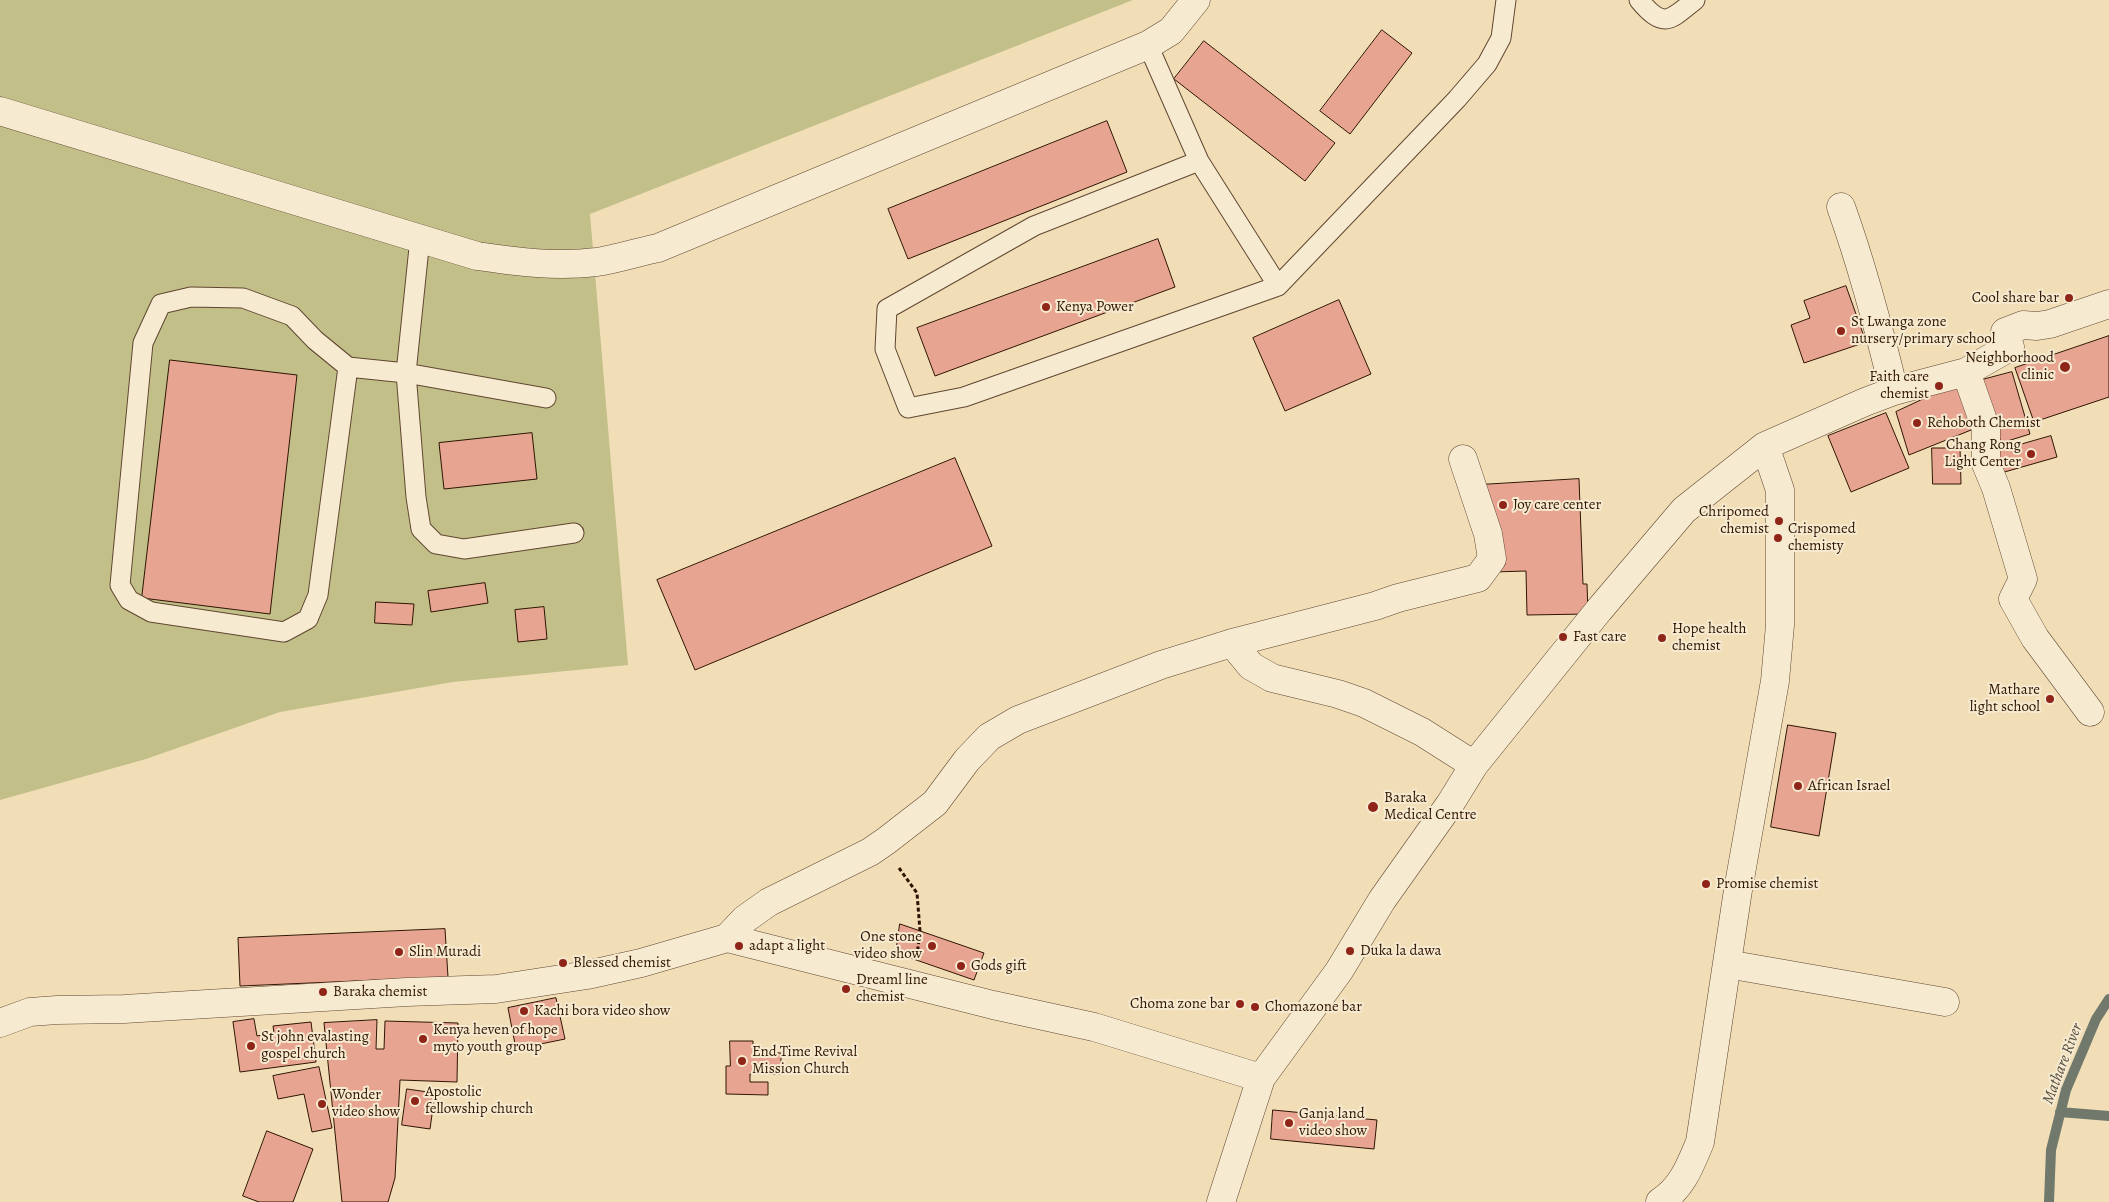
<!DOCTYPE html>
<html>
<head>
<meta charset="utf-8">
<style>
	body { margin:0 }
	canvas { display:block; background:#f1deb7 }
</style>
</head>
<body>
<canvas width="2109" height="1202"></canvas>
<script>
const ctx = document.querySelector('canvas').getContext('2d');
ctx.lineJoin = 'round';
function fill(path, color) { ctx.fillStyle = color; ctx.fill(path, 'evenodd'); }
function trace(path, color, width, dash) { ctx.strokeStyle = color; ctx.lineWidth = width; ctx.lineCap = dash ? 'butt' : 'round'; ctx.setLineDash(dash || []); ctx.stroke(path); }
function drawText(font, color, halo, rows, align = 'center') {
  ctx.font = font + ' Alegreya,serif'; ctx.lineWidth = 4; ctx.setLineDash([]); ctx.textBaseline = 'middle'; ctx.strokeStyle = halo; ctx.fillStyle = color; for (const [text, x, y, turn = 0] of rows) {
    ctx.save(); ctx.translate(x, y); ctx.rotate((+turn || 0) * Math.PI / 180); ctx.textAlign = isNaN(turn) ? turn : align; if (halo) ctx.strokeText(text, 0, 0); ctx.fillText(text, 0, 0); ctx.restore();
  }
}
const green = new Path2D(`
	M0,0H1133L590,214L628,665L453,682L280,712L146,759L0,800Z`);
const stream = new Path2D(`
	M2060,1112L2109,1116
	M2049,1202L2051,1150L2066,1090L2096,1019L2109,999`);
const building = new Path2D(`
	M1382,30L1412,53L1350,134L1320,111Z
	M1204,41L1335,143L1305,181L1174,79Z
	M1107,121L1127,172L908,259L888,209Z
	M1158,239L1175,287L935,376L917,328Z
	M1846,286L1866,342L1804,363L1791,325L1810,318L1804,301Z
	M1339,300L1371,374L1285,411L1253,338Z
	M2109,336V397L2034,422L2015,368Z
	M170,360L297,375L270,614L142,598Z
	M2012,372L2030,434L2001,443L1982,380Z
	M1960,382L1981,426L1909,455L1896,412Z
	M1886,413L1909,468L1851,492L1828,436Z
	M532,433L537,479L444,489L439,443Z
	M2051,436L2057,457L2001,473L1995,452Z
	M1932,448H1960L1961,484H1933Z
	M955,458L992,546L695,670L657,580Z
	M1579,479L1583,584H1587L1588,614L1527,615L1526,571L1493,572L1479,485Z
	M485,583L488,603L431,612L428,591Z
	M376,602L414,604L412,625L375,623Z
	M544,607L547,639L518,642L515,610Z
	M1788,725L1836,733L1819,836L1771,827Z
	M900,924L984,953L974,980L896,953Z
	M445,929L448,977L240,986L238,938Z
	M556,998L565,1039L516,1049L508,1008Z
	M254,1019L257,1036L274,1033L273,1026L311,1022L316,1062L240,1072L233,1022Z
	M377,1020L376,1049H384L385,1021L458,1023L457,1082L400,1080L395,1178L388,1202H342L324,1023Z
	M730,1041H753V1053H781V1074H750V1082H768V1095L726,1094V1066H730Z
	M319,1067L332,1128L312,1132L304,1094L278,1099L273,1076Z
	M407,1089L435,1093L430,1129L402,1125Z
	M1273,1110L1377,1120L1374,1149L1271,1139Z
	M267,1131L313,1149L293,1202H259L243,1196Z`);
const path = new Path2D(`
	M899,868L917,893L920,931L917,956`);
const service = new Path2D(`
	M1639,0C1664,30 1670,20 1695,0
	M1148,45L1199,161L1278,286
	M1199,161L1034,226L887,309L885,349L908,408L964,397L1278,286L1457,99L1487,64L1501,38L1506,0
	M348,367L318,595L308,619L284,632L151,612L129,600L120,585L143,343L161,304L191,297L243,298L292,316L315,340L348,367L406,373L420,238
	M546,398L406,373L416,497L421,529L436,544L464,549L574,533`);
const minor = new Path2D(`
	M0,111L477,256C518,262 556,267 597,262C617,259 638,252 658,248L1148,45L1171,31L1196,0
	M1841,207C1863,268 1879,329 1894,391
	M1966,372L1986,429V464L1996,488L2023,579L2013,599L2035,638L2090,712
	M1232,643L1251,666L1272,678L1338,694L1364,703L1422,732L1474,765
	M727,938L993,1005L1094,1027L1261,1078
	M1727,964L1945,1002
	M0,1023L30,1012L57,1010L124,1009L407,992L496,989L587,975L641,963L727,938L745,919L769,902L870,852L886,841L935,803L967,760L989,737L1018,720L1161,665L1232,643L1375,606L1398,598L1478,578L1492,559L1488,534L1463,459
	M1221,1202L1261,1078L1339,971L1382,900L1450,804L1474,765L1599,610L1684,510L1765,446L1865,402L1894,391L1966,372L2010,347L2005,332L2023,325L2037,326L2050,324L2109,304
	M1660,1202C1682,1188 1690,1166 1700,1142L1738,890L1775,681L1780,625V490L1765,446`);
const markers = [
	[2069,298,5,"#8f2418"],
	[1046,307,5,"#8f2418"],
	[1841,331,5,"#8f2418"],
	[2065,367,6,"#8f2418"],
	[1939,386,5,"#8f2418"],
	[1917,423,5,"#8f2418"],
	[2031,454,5,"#8f2418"],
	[1503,505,5,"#8f2418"],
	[1779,521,5,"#8f2418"],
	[1778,538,5,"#8f2418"],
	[1563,637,5,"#8f2418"],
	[1662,638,5,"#8f2418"],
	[2050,699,5,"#8f2418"],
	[1798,786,5,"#8f2418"],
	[1373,807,6,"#8f2418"],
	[1706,884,5,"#8f2418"],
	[739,946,5,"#8f2418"],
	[932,946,5,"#8f2418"],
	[1350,951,5,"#8f2418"],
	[399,952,5,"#8f2418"],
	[563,963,5,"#8f2418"],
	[961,966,5,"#8f2418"],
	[846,989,5,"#8f2418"],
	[323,992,5,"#8f2418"],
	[1240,1004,5,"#8f2418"],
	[1255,1007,5,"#8f2418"],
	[524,1011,5,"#8f2418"],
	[423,1039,5,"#8f2418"],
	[251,1046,5,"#8f2418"],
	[742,1061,5,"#8f2418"],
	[415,1101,5,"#8f2418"],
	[322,1104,5,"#8f2418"],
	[1289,1123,5,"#8f2418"]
];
const poiNames = [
	["Cool share bar",2059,298,"right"],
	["Kenya Power",1056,307],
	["St Lwanga zone",1851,322],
	["nursery/primary school",1851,339],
	["Neighborhood",2054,358,"right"],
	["clinic",2054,375,"right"],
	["Faith care",1929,377,"right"],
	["chemist",1929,394,"right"],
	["Rehoboth Chemist",1927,423],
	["Chang Rong",2021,445,"right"],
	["Light Center",2021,462,"right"],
	["Joy care center",1513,505],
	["Chripomed",1769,512,"right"],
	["chemist",1769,529,"right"],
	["Crispomed",1788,529],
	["chemisty",1788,546],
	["Hope health",1672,629],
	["chemist",1672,646],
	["Fast care",1573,637],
	["Mathare",2040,690,"right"],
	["light school",2040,707,"right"],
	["African Israel",1808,786],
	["Baraka",1384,798],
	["Medical Centre",1384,815],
	["Promise chemist",1716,884],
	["One stone",922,937,"right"],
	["video show",922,954,"right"],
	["adapt a light",749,946],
	["Duka la dawa",1360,951],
	["Slin Muradi",409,952],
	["Blessed chemist",573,963],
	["Gods gift",971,966],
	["Dreaml line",856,980],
	["chemist",856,997],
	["Baraka chemist",333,992],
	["Choma zone bar",1230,1004,"right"],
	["Chomazone bar",1265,1007],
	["Kachi bora video show",534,1011],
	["Kenya heven of hope",433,1030],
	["myto youth group",433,1047],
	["St john evalasting",261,1037],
	["gospel church",261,1054],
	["End Time Revival",752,1052],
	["Mission Church",752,1069],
	["Apostolic",425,1092],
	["fellowship church",425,1109],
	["Wonder",332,1095],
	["video show",332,1112],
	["Ganja land",1299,1114],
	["video show",1299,1131]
];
const waterNames = [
	["Mathare River",2063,1064,-69]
];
fill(green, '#c2bf89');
trace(stream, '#70796c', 10);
fill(building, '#e7a591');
trace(building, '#301403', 1);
trace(service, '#604630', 21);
trace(minor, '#604630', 29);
trace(path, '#301403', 3, [4, 2.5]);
trace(service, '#f6ead0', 19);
trace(minor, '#f6ead0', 28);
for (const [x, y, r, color] of markers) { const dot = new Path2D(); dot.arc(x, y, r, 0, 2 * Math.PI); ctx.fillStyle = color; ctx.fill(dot); trace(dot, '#f6ead0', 2); }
drawText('15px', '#301403', '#f6ead0', poiNames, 'left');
drawText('italic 16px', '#554f40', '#f6ead0', waterNames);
</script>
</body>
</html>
